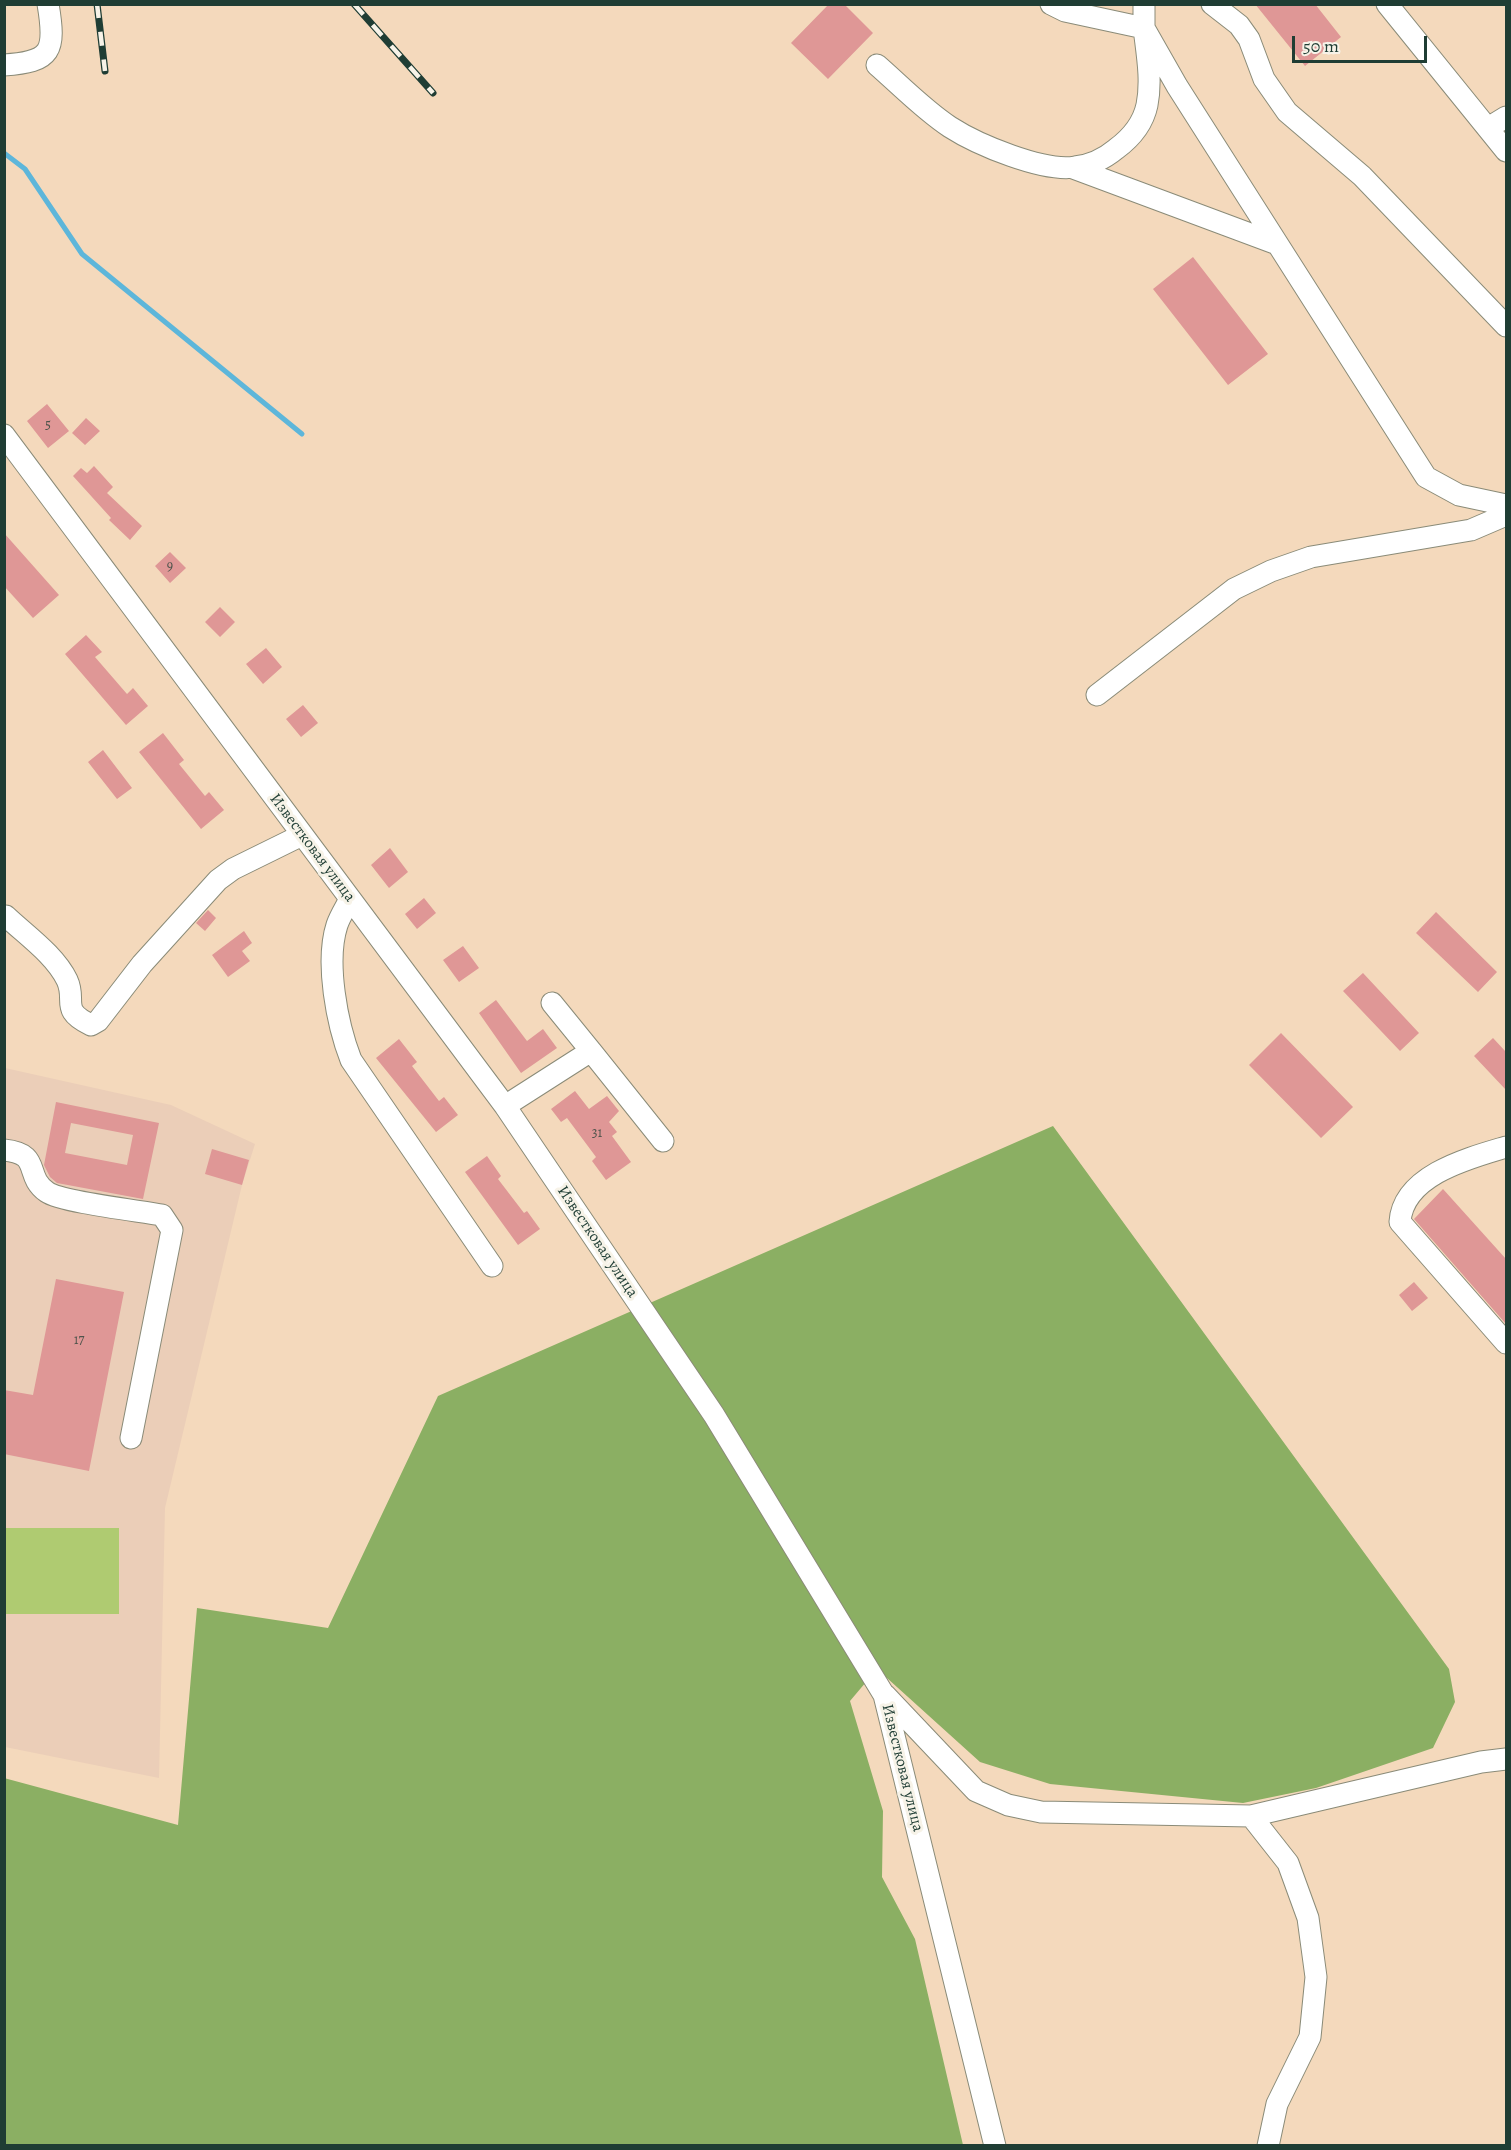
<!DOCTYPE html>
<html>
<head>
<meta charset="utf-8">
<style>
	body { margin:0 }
	#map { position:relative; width:1511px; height:2150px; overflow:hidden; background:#f4d9bc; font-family:Alegreya,serif }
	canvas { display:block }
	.frame { position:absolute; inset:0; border:6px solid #1f3d34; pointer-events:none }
	.scale { position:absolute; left:1292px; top:36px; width:135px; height:27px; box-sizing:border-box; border:3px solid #1f3d34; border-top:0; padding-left:8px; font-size:18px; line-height:21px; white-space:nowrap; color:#1f3d34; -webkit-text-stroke:4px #f7f3e8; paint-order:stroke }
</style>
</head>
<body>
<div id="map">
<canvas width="1511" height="2150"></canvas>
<div class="frame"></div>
<div class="scale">50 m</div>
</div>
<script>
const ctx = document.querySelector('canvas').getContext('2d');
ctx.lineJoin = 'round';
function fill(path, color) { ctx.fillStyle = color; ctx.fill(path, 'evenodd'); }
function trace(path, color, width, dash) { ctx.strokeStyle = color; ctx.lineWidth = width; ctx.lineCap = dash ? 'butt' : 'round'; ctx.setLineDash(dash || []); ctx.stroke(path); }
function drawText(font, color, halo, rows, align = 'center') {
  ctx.font = font + ' Alegreya,serif'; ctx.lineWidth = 6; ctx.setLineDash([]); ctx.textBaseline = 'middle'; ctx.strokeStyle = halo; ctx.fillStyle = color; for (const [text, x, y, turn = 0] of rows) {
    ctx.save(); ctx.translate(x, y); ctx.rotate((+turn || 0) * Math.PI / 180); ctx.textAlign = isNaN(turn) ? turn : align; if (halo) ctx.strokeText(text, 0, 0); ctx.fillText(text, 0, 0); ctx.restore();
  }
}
const built = new Path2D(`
	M5,1068L171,1105L255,1144L242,1185L165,1508L159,1778L5,1747Z`);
const green = new Path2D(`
	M5,1528H119V1614H5Z`);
const forest = new Path2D(`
	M1053,1126L1449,1669L1455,1702L1433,1748L1316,1788L1243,1803L1050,1784L980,1762L877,1669L850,1701L883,1811L882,1877L915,1939L963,2145H5L4,1778L178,1825L197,1608L328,1628L438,1396Z`);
const stream = new Path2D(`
	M4,153L25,169L82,254L302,434`);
const building = new Path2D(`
	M829,4H844L873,33L828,79L791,43Z
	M1255,4H1315L1341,37L1305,66Z
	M1193,257L1268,354L1228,385L1153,289Z
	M47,404L69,431L48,448L27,421Z
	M86,418L100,431L85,445L72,433Z
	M94,466L113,487L107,493L142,526L130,540L109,520L111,518L73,476L81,468L87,473Z
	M4,533L59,595L33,618L4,586Z
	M170,552L186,568L170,583L155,566Z
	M220,607L235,622L220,637L205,622Z
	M86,635L102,652L95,657L127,694L133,688L148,706L126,725L65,654Z
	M266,648L282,667L263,684L246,664Z
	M303,705L318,723L301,737L286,719Z
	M163,733L184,760L179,764L205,796L209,792L224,810L201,829L139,752Z
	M103,750L132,788L117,799L88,762Z
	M390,848L408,872L389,888L371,865Z
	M424,898L436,913L417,929L405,914Z
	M208,910L216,918L205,931L196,923Z
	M1436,912L1497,972L1478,992L1416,933Z
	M244,931L252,943L242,951L250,961L228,977L212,955Z
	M463,946L479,968L459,982L443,960Z
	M1363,973L1419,1033L1400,1051L1343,991Z
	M496,1000L527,1041L543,1029L557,1048L521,1073L479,1013Z
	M1281,1033L1353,1107L1321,1138L1249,1065Z
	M1493,1038L1506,1052V1090L1474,1056Z
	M399,1039L417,1062L412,1066L439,1101L444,1097L458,1115L436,1132L376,1058Z
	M575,1091L589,1109L607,1096L619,1111L609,1122L617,1132L612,1136L631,1162L606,1180L592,1161L596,1157L567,1118L561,1122L551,1109Z
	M56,1102L159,1123L143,1199L57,1183L50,1177L44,1165ZM71,1123L133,1135L127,1165L65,1153Z
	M212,1149L249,1160L242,1185L205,1174Z
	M487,1156L501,1176L498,1179L524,1213L527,1211L540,1229L518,1245L465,1172Z
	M1443,1189L1506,1259V1324L1414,1219Z
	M56,1279L124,1292L89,1471L4,1454V1390L33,1395Z
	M1414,1282L1428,1298L1412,1311L1399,1295Z`);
const minor = new Path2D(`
	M1144,4V28L1177,86L1426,477L1459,495L1506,505
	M1212,4L1239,25L1249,39L1264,79L1287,112L1362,176L1506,326
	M1387,4L1506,151
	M4,65C52,62 56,51 48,4
	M877,65C900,85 924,110 950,127C978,145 1043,172 1075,167C1092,165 1104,159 1116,149C1131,138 1143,124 1147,105C1152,80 1147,54 1144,28L1065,11L1051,4
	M1488,128L1506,117
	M1073,168L1277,244
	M4,435L505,1106L714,1415L884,1695L995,2146
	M1097,695L1234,589L1271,571L1311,557L1471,530L1506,515
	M350,899C346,907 340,916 337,925C325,962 337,1024 351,1060L492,1266
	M6,916C26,935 55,955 67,980C77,1001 59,1010 91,1025L98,1021L142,964L218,880L233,869L302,835
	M552,1003L591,1051
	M505,1106L591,1051L663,1141
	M1506,1147C1469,1158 1403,1175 1400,1222L1506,1343
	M4,1150C43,1154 23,1175 47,1192C61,1202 141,1211 162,1215L172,1230L131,1438
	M885,1695L976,1791L1008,1805L1041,1812L1251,1816L1288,1863L1308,1918L1316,1977L1310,2037L1277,2104L1268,2146
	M1251,1816L1481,1762L1506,1759`);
const rail = new Path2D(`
	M97,4L105,71
	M354,4L433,93`);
const numberNames = [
	["5",48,426],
	["9",170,567],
	["31",597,1134],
	["17",79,1341]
];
const streetNames = [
	["Известковая улица",312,848,53],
	["Известковая улица",597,1242,56],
	["Известковая улица",902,1768,76]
];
fill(built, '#ebceb8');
fill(green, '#afcb71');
fill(forest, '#8baf63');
trace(stream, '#5db6da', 5);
fill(building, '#df9796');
trace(minor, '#8a8b78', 23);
trace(minor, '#fff', 21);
trace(rail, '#1f3d34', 7);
trace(rail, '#f7f3e8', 4.5, [14]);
drawText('14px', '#4f544c', null, numberNames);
drawText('16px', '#1f3d34', '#f7f3e8', streetNames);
</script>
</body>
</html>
